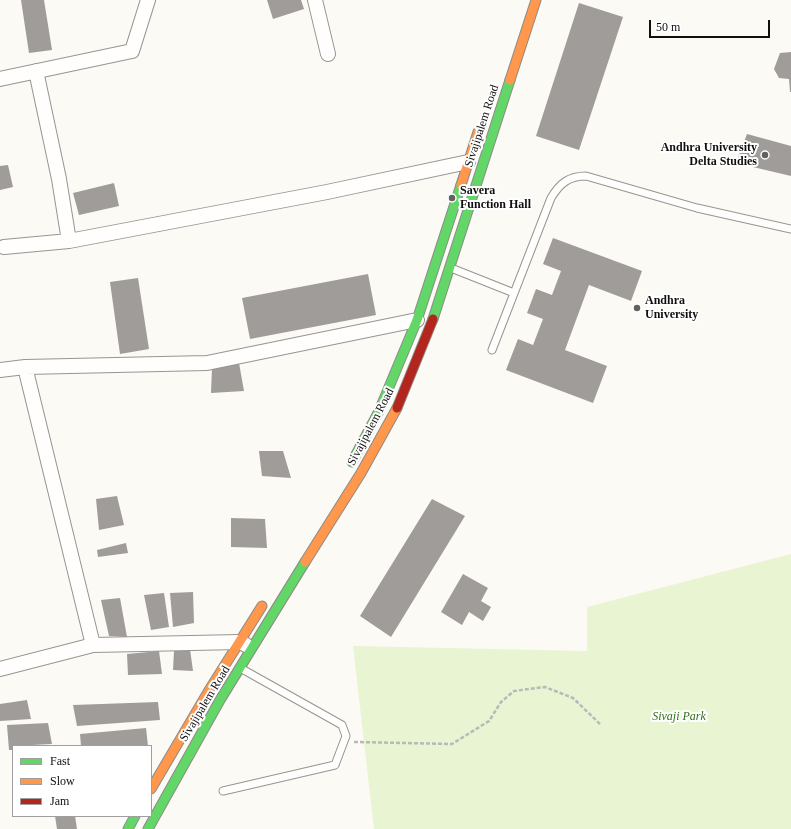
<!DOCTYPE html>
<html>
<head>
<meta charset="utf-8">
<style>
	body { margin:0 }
	#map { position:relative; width:791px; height:829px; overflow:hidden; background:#fcfaf4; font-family:Georgia,serif }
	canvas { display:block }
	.legend { position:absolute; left:12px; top:745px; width:140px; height:72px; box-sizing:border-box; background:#fff; border:1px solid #9f9f9f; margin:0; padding:5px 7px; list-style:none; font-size:12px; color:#0f0f0f }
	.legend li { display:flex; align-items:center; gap:8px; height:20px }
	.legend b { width:20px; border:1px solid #9f9f9f }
	.scale { position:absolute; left:649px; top:20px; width:121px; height:18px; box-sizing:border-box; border:2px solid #0f0f0f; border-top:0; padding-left:5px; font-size:12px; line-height:14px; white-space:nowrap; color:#0f0f0f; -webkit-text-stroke:3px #fff; paint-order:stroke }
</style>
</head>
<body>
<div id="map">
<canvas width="791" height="829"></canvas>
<ul class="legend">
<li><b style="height:5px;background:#63d668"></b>Fast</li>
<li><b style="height:5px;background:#ff974d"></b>Slow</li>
<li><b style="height:5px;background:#b3261e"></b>Jam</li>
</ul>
<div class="scale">50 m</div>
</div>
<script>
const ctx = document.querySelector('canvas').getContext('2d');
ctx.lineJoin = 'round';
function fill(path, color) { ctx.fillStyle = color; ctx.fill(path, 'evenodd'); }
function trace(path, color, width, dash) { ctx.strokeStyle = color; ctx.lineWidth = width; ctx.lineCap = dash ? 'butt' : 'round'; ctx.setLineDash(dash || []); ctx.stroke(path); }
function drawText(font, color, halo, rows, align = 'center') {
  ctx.font = font + ' Georgia,serif'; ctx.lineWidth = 4; ctx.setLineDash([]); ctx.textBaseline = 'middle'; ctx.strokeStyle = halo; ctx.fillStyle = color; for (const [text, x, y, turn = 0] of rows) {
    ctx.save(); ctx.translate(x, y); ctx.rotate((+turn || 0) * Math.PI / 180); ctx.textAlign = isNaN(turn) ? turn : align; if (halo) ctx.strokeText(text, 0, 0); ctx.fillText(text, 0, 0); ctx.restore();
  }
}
const green = new Path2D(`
	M791,554V829H374L353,646L587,651V607Z`);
const building = new Path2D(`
	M21,0H44L52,50L29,53Z
	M267,0H301L304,9L273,19Z
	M579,3L623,17L579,150L536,136Z
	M791,52V92H790L789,79L779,78L774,69L780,53Z
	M747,134L791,146V176L736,163Z
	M8,165L13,187L0,190V166Z
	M114,183L119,206L79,215L73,193Z
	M553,238L642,271L631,301L589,285L565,350L607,366L593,403L506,370L518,339L533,345L543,319L527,313L536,289L552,295L561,271L543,264Z
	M368,274L376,315L250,339L242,298Z
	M138,278L149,349L120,354L110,282Z
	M239,363L244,391L211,393L212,368Z
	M259,451H283L291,478L262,476Z
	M117,496L124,525L99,530L96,499Z
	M432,499L465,516L391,637L360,616Z
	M231,518L265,519L267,548L231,547Z
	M126,543L128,553L98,557L97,550Z
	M463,574L488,588L481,601L491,607L483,621L469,612L462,625L441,612Z
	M193,592L194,623L173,627L170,593Z
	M164,593L169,627L151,630L144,595Z
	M120,598L127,637L109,636L101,600Z
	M190,649L193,671L173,670L174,651Z
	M159,651L162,674L128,675L127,654Z
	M27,700L31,719L0,721V704Z
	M158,702L160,720L77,726L73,705Z
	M48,723L52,744L13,746V750H9L7,725Z
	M146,728L148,746H81L80,734Z
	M55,816H75L77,829H57Z`);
const path = new Path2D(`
	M354,742L452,744L489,721L501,702L514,691L545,687L573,698L601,725`);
const lane = new Path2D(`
	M451,268L514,293
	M492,350L551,198C560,183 569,176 586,176L697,208L791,229
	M223,791L335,765L346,736L342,725L242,669`);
const street = new Path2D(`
	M315,0L328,54
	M36,71L59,179L69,241L327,192L468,162
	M0,79L132,51L148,0
	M4,247L69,241
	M0,370L25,367L207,363L417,320
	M93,645L240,642L246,645
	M0,669L93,645L25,367`);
const fast = new Path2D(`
	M433,319L510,80
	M352,462L379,411L417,320L461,185
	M128,829L135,816
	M148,829L220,700L305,562`);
const slow = new Path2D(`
	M510,80L536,0
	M461,185L478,132
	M305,562L361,473L397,408
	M151,789L208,692L262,606`);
const jam = new Path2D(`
	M397,408L433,319`);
const markers = [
	[765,155,4,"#62615f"],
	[452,198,4,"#62615f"],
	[637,308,4,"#62615f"]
];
const streetNames = [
	["Sivajipalem Road",482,126,-72],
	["Sivajipalem Road",371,427,-62],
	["Sivajipalem Road",205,704,-59]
];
const poiNames = [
	["Andhra University",757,148,"right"],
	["Delta Studies",757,162,"right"],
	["Savera",460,191],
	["Function Hall",460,205],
	["Andhra",645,301],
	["University",645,315]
];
const parkNames = [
	["Sivaji Park",679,717]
];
fill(green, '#e9f4d2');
fill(building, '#a09c99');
trace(lane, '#969592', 9);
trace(street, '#969592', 16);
trace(fast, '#8c8b89', 11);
trace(slow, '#8c8b89', 11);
trace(jam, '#8c8b89', 11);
trace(path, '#b9b9b8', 2.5, [4, 2]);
trace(lane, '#fffefd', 7);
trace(street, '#fffefd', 14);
trace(fast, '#63d668', 9);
trace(slow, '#ff974d', 9);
trace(jam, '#b3261e', 9);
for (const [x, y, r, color] of markers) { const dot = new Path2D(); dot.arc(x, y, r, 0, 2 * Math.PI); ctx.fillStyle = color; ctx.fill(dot); trace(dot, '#fff', 1.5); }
drawText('12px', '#0f0f0f', '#fff', streetNames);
drawText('bold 12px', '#0f0f0f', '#fff', poiNames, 'left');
drawText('italic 12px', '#336f17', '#fff', parkNames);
</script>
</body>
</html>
